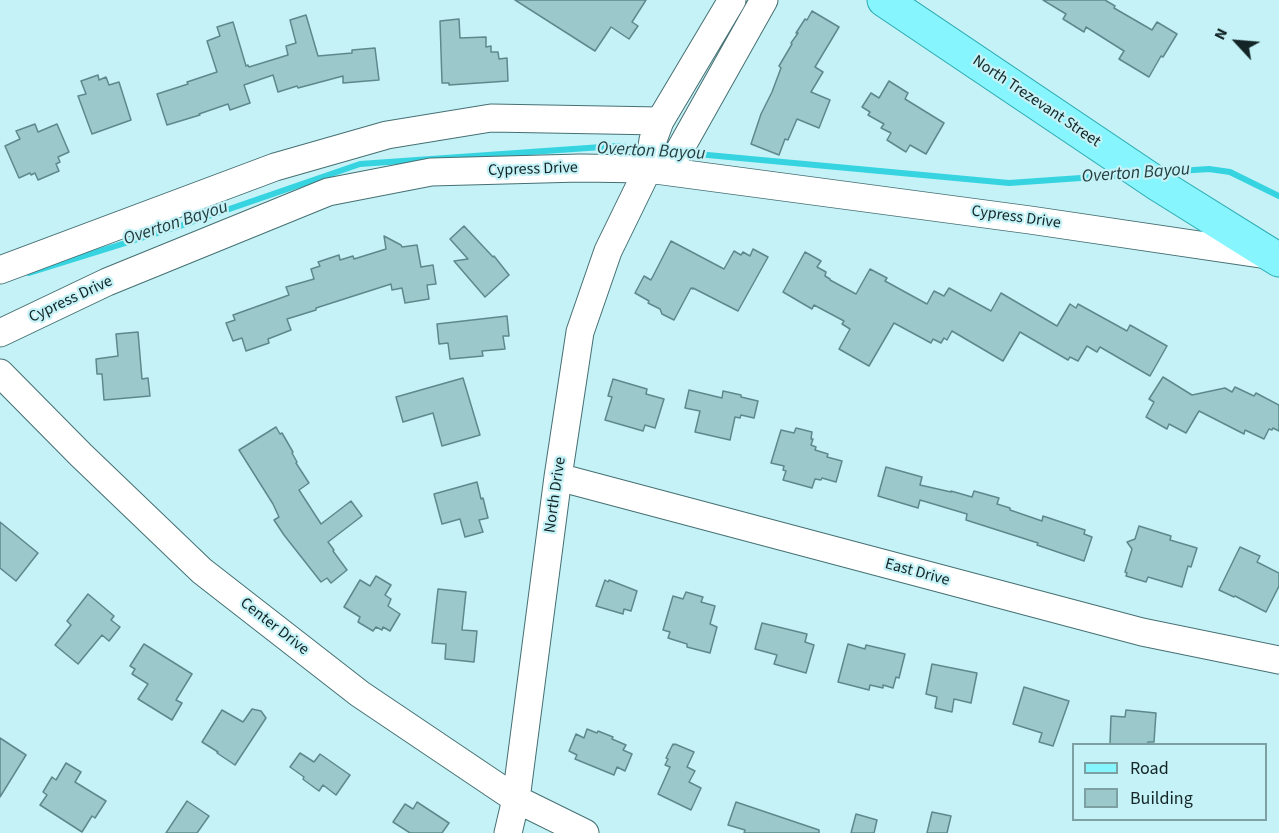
<!DOCTYPE html>
<html>
<head>
<meta charset="utf-8">
<style>
	body { margin:0 }
	#map { position:relative; width:1279px; height:833px; overflow:hidden; background:#c4f2f6; font-family:"Source Sans 3",sans-serif }
	canvas { display:block }
	.legend { position:absolute; left:1072px; top:743px; width:195px; height:78px; box-sizing:border-box; background:#c4f2f6; border:2px solid #7da0a3; margin:0; padding:8px 10px; list-style:none; font-size:18px; color:#132526 }
	.legend li { display:flex; align-items:center; gap:12px; height:30px }
	.legend b { width:30px; border:2px solid #7da0a3 }
	.north { position:absolute; left:1207px; top:12px; width:60px; height:60px; -webkit-text-stroke:4px #c4f2f6; paint-order:stroke; rotate:296deg; font-size:16px; font-weight:700; line-height:24px; text-align:center; color:#132526 }
	.north::after { content:''; display:block; margin:auto; width:21px; height:27px; background:#132526; clip-path:polygon(50% 0,100% 100%,50% 72%,0 100%) }
</style>
</head>
<body>
<div id="map">
<canvas width="1279" height="833"></canvas>
<ul class="legend">
<li><b style="height:8px;background:#87f5fd"></b>Road</li>
<li><b style="height:16px;background:#9bc8cb"></b>Building</li>
</ul>
<div class="north">N</div>
</div>
<script>
const ctx = document.querySelector('canvas').getContext('2d');
ctx.lineJoin = 'round';
function trace(path, color, width, dash) { ctx.strokeStyle = color; ctx.lineWidth = width; ctx.lineCap = dash ? 'butt' : 'round'; ctx.setLineDash(dash || []); ctx.stroke(path); }
function fill(path, color) { ctx.fillStyle = color; ctx.fill(path, 'evenodd'); }
function drawText(font, color, halo, rows, align = 'center') {
  ctx.font = font + ' "Source Sans 3",sans-serif'; ctx.lineWidth = 4.5; ctx.setLineDash([]); ctx.textBaseline = 'middle'; ctx.strokeStyle = halo; ctx.fillStyle = color; for (const [text, x, y, turn = 0] of rows) {
    ctx.save(); ctx.translate(x, y); ctx.rotate((+turn || 0) * Math.PI / 180); ctx.textAlign = isNaN(turn) ? turn : align; if (halo) ctx.strokeText(text, 0, 0); ctx.fillText(text, 0, 0); ctx.restore();
  }
}
const stream = new Path2D(`
	M686,153L1009,183L1124,175
	M1164,172L1209,169L1230,172L1279,196
	M29,273L180,226L360,164L616,146L646,149`);
const building = new Path2D(`
	M515,0H646L632,22L638,26L629,39L611,27L595,51Z
	M1043,0H1105L1115,6L1114,8L1152,30L1157,22L1177,34L1163,57L1161,56L1149,77L1119,59L1124,51L1086,27L1084,32L1063,19L1066,14Z
	M812,11L839,27L815,67L823,72L811,92L830,100L819,128L797,119L788,140L785,139L779,155L751,144L761,114L772,92L781,68L779,66L792,44L791,43L798,33H796L805,19L807,20Z
	M306,15L318,56L352,53V50L375,48L379,80L343,83V76L298,88L297,86L278,92L273,75L244,85L250,103L230,110L228,104L199,114L200,115L167,125L157,94L188,84L187,82L217,72L207,41L220,36L217,27L233,22L246,66L248,65L249,67L288,55L286,46L296,43L290,20Z
	M459,19L460,38L486,37V47L491,46V52H498L499,59L507,58L508,81L449,85V83H442L440,21Z
	M98,75L99,80L106,77L109,85L119,82L131,120L92,134L78,96L86,94L81,81Z
	M889,81L908,93L905,99L944,123L926,154L910,145L906,152L887,140L891,133L881,128L884,124L868,115L870,112L862,107L871,93L879,98Z
	M35,124L38,132L57,124L69,152L58,157L60,162L56,164L59,171L38,180L35,173L31,175L30,173L19,178L5,146L20,139L16,131Z
	M464,226L493,257L494,256L509,275L485,297L454,261L468,259L450,239Z
	M384,236L401,245L402,247L417,245L421,267L433,265L436,284L427,285L429,299L405,303L402,288L392,290L391,284L316,308V310L287,319L291,330L268,339L269,343L246,351L242,338L233,341L226,323L235,320L233,315L289,295L286,287L314,279L311,269L320,266L318,262L339,255L340,260L353,256L354,259L386,249Z
	M671,241L724,269L734,251L741,255L743,252L750,256L753,249L768,257L738,311L693,288V289L691,288L674,320L662,314L660,309L648,303L649,301L635,293L644,276L651,280Z
	M805,252L821,261L817,267L826,272L825,276L830,279V280L856,294L870,269L887,278L885,281L927,304L934,291L944,296L949,288L991,311L1001,293L1057,326L1070,304L1076,308L1078,304L1127,331L1130,325L1167,346L1150,376L1100,347L1097,352L1087,346L1078,361L1070,357L1068,360L1020,332L1003,361L952,331L947,340L944,338L941,343L933,339L931,343L894,323L869,366L839,349L850,329L842,324L844,321L814,305L812,309L783,292Z
	M507,316L509,336H503L505,349L482,351L483,356L450,359L448,343L439,344L437,324Z
	M138,332L142,379L148,378L150,396L104,400L102,374H97L96,359L118,356L116,334Z
	M1163,377L1192,395L1225,388L1232,392L1235,387L1254,396L1256,393L1279,405V431L1273,428L1272,430L1269,429L1264,439L1245,430L1244,434L1199,411L1186,433L1169,424L1167,429L1146,417L1154,402L1149,399Z
	M463,378L480,435L442,446L433,413L403,422L396,397Z
	M613,379L647,389L646,394L664,399L655,428L645,425L643,431L605,420L612,397L608,396Z
	M689,390L722,398L723,391L741,395V397L758,401L754,418L741,415L740,418L735,417L730,440L695,432L700,411L685,408Z
	M276,427L280,434L282,433L293,452L292,453L297,462L296,463L309,483L299,490L321,524L351,501L362,516L328,542L334,550L333,551L347,570L331,583L327,578L321,582L284,535L274,520L279,517L273,504L239,450Z
	M796,428L812,432L811,439H813L811,445L816,447L815,450L828,454L827,457L842,461L836,482L822,478L821,480L815,479L812,488L783,480L786,471L783,470L784,466L771,463L781,430L794,433Z
	M886,467L922,477L920,485L951,492V491L972,497L974,491L999,498L997,504L1010,508V510L1042,521L1043,516L1085,530L1084,534L1092,537L1084,561L1037,545L1038,543L966,520L967,514L920,500L918,508L878,496Z
	M477,482L481,499L483,498L488,518L479,520L483,532L465,537L460,519L442,524L434,494Z
	M0,522L38,553L16,581L0,568Z
	M1139,526L1171,536L1170,540L1197,548L1191,567L1188,566L1182,587L1148,577L1146,582L1126,576L1127,573L1125,572L1132,549L1127,542L1135,539Z
	M1240,547L1260,556L1257,562L1279,573V586L1266,612L1235,596L1234,597L1219,590Z
	M376,576L391,585L385,595L391,599L388,606L400,614L390,631L383,627L382,630L376,627L373,631L358,622L360,617L344,607L360,580L370,586Z
	M605,580L608,582L609,580L637,591L631,611L624,609L623,614L596,606Z
	M438,589L466,592L462,630L477,631L474,662L445,659L446,644L432,643Z
	M686,592L703,597L701,602L715,606L710,624L717,627L710,653L687,647V644L668,638L670,632L663,630L673,596L683,599Z
	M88,594L114,616L111,620L120,627L109,641L102,635L78,664L55,645L71,625L67,621Z
	M762,623L807,634L805,642L814,645L806,673L774,664L777,655L755,649Z
	M144,644L192,674L176,700L182,703L172,720L138,699L148,684L132,674L135,669L130,666Z
	M848,644L865,649L866,645L905,654L899,678L896,677L893,688L883,685V688L870,685L869,690L838,682Z
	M932,664L977,673L971,703L954,699L952,712L935,708L937,697L926,694Z
	M1024,687L1069,701L1053,746L1039,742L1042,733L1013,724Z
	M252,709L261,711L266,718L235,765L217,753L218,752L202,742L222,710L243,722Z
	M1126,710L1156,713L1154,742H1148L1147,744H1110L1111,716L1125,717Z
	M587,729L597,733L598,731L613,737L612,739L626,745L623,750L632,754L625,771L617,767L614,775L575,759L577,755L569,751L576,734L584,738Z
	M0,738L26,755L0,797Z
	M673,744L674,745L675,744L694,752L687,767L695,771L689,782L701,788L691,810L658,794L670,767L665,765L668,759L666,758Z
	M300,753L314,762L320,754L350,775L336,795L323,785L319,791L304,780L303,779L304,777L290,767Z
	M66,763L81,772L75,782L106,801L95,818L92,816L82,832L40,805L47,795L43,792L52,777L56,780Z
	M187,801L209,816L197,833H166Z
	M417,802L449,823L442,833H410L393,822L405,804L413,809Z
	M736,802L819,830V833H744L745,830L728,825Z
	M932,812L951,816L947,833H927Z
	M856,814L877,820L874,833H851Z`);
const minor = new Path2D(`
	M648,169L667,160L678,153L764,0
	M0,270L275,167L387,135L491,118L660,121
	M0,333L107,282L328,192L431,172L580,168L648,169L1030,220L1267,255
	M0,373L81,455L202,571L360,694L516,799L585,833
	M558,477L1142,632L1279,660
	M508,833L516,799L558,477L580,332L608,251L648,169L653,140L660,121L732,0`);
const major = new Path2D(`
	M884,0L1159,185L1279,260`);
const streetNames = [
	["North Trezevant Street",1036,102,34],
	["Cypress Drive",533,170,-2],
	["Cypress Drive",1016,218,8],
	["Cypress Drive",71,300,-25],
	["North Drive",556,495,-82],
	["East Drive",917,573,15],
	["Center Drive",274,627,38]
];
const waterNames = [
	["Overton Bayou",651,152,3],
	["Overton Bayou",1136,174,-4],
	["Overton Bayou",176,224,-18]
];
trace(stream, '#35d4e0', 6);
fill(building, '#9bc8cb');
trace(building, '#5e898c', 1.5);
trace(minor, '#467073', 29);
trace(major, '#2aa8b1', 35);
trace(minor, '#fff', 27);
trace(major, '#87f5fd', 33);
drawText('16px', '#132526', '#c4f2f6', streetNames);
drawText('italic 18px', '#243d3f', '#c4f2f6', waterNames);
</script>
</body>
</html>
